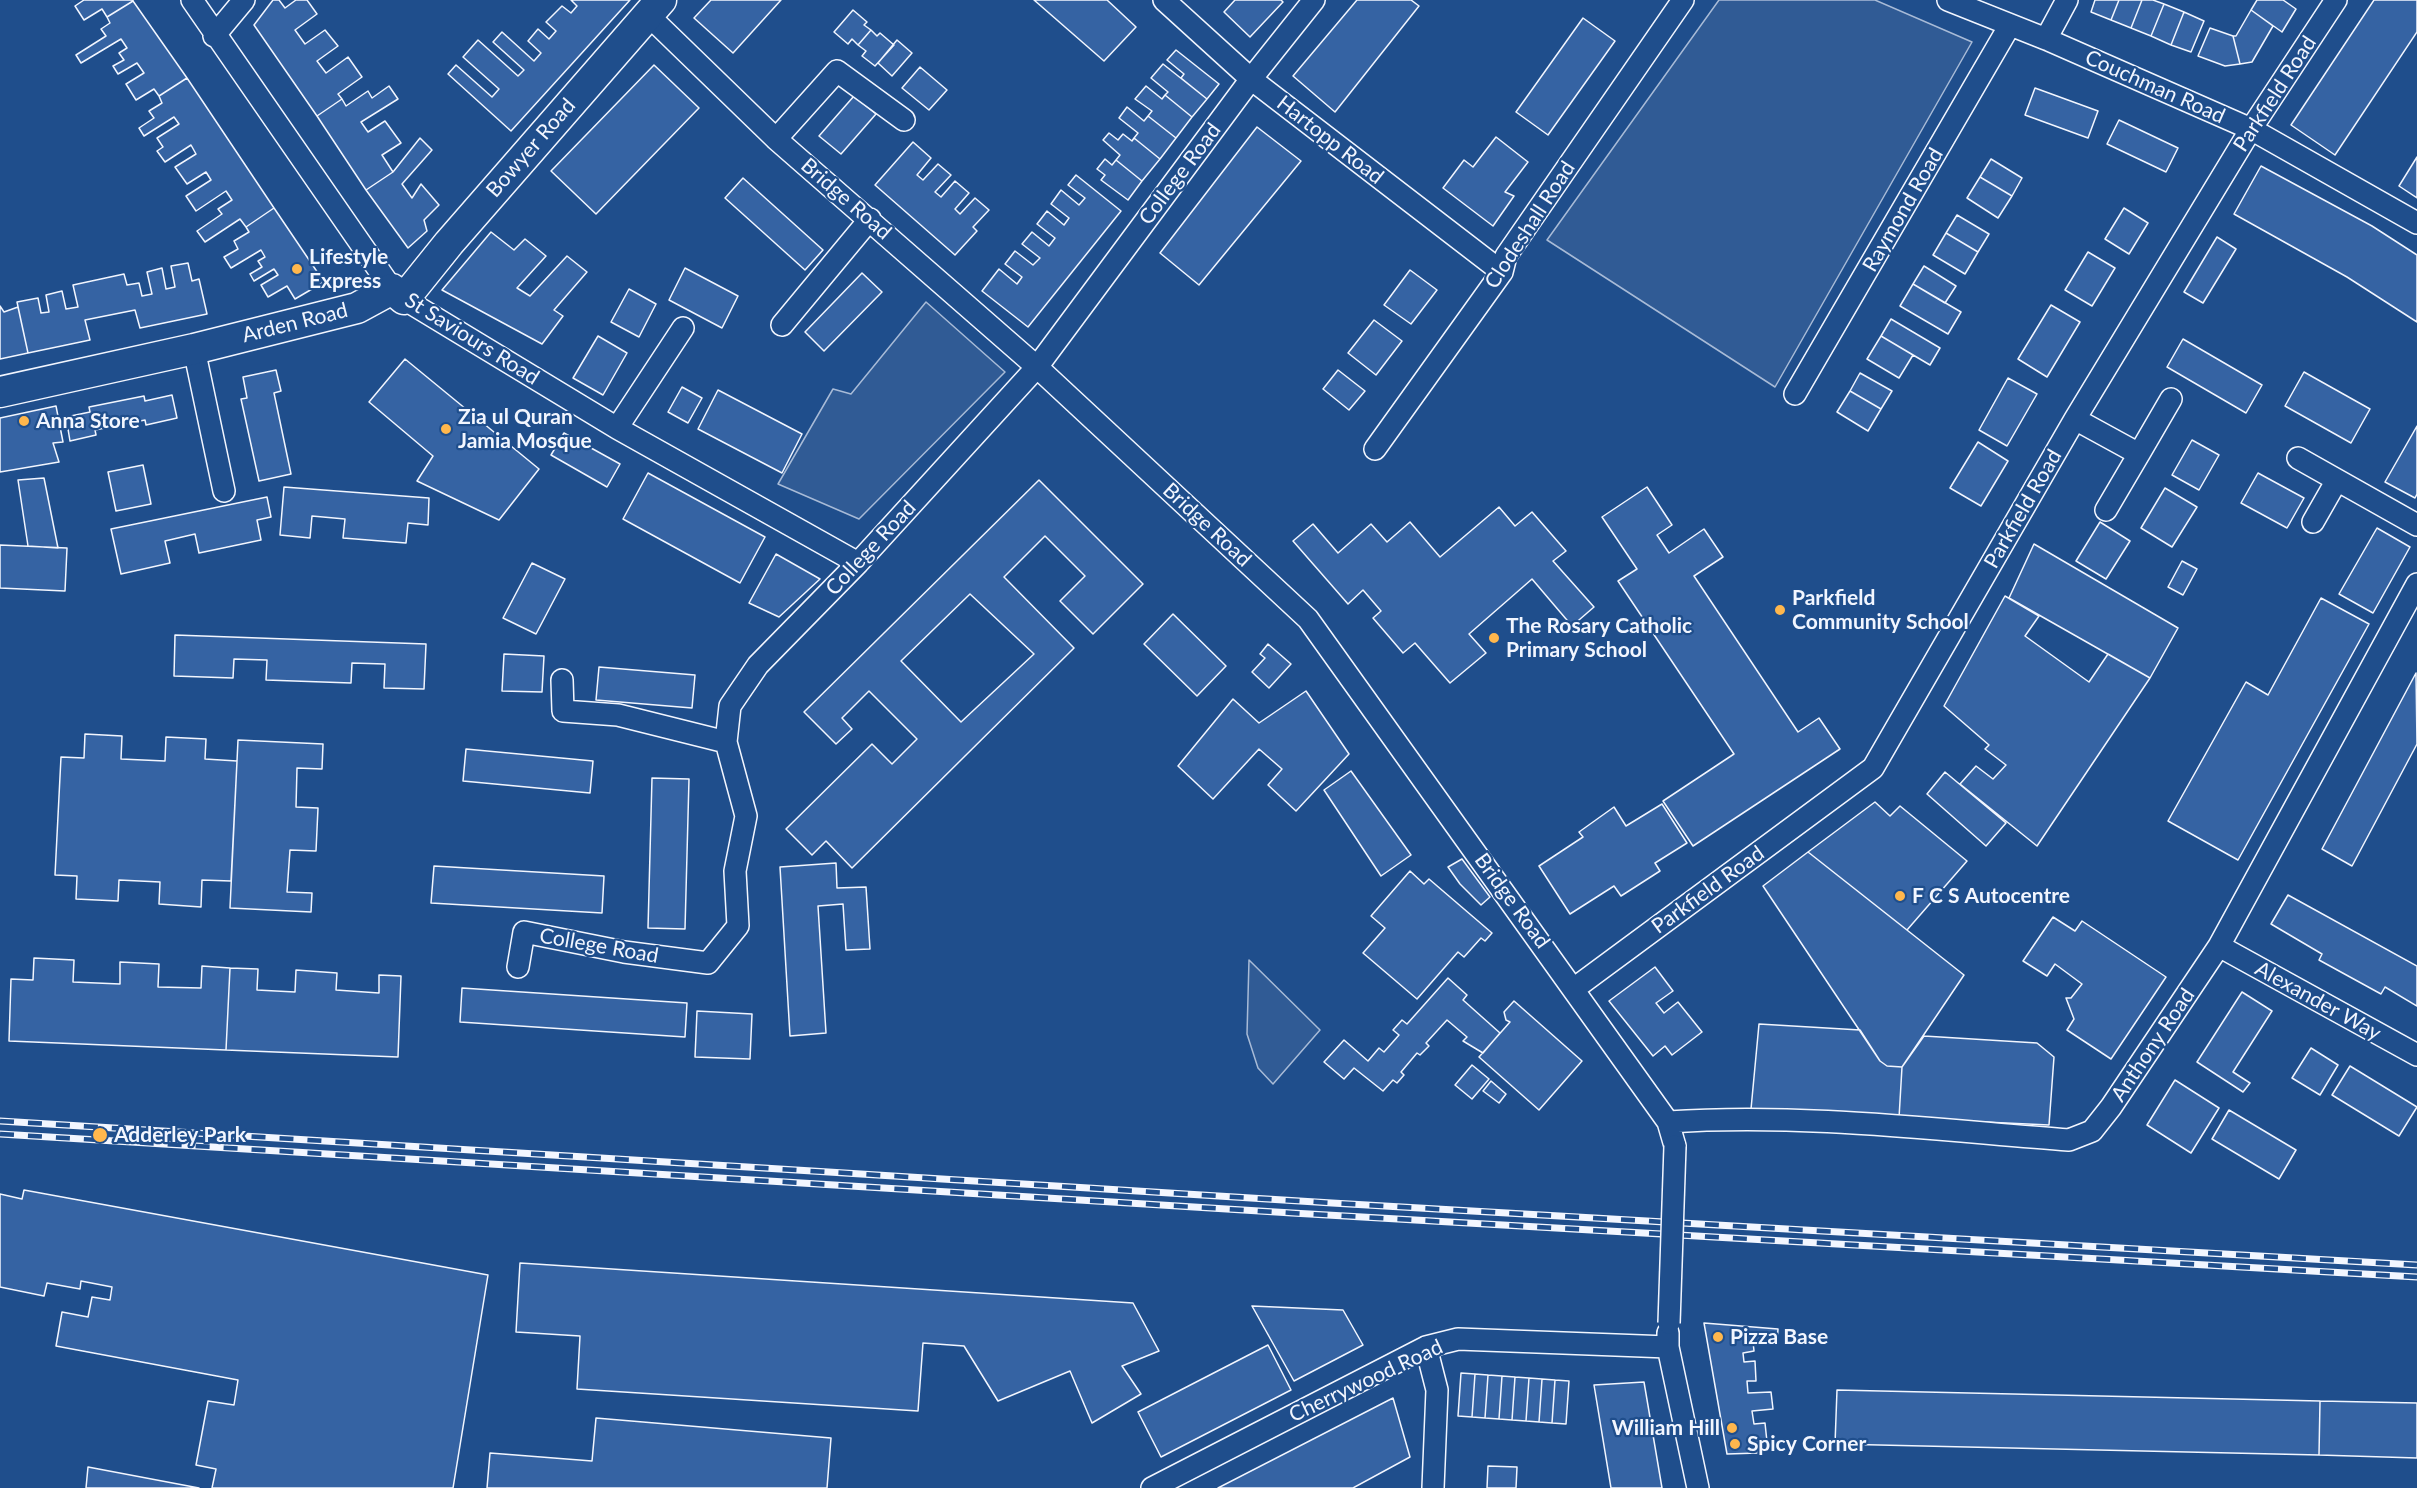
<!DOCTYPE html>
<html>
<head>
<meta charset="utf-8">
<style>
	body { margin:0 }
	canvas { display:block; background:#1f4e8c }
</style>
</head>
<body>
<canvas width="2417" height="1488"></canvas>
<script>
const ctx = document.querySelector('canvas').getContext('2d');
ctx.lineJoin = 'round';
function fill(path, color) { ctx.fillStyle = color; ctx.fill(path, 'evenodd'); }
function trace(path, color, width, dash) { ctx.strokeStyle = color; ctx.lineWidth = width; ctx.lineCap = dash ? 'butt' : 'round'; ctx.setLineDash(dash || []); ctx.stroke(path); }
function drawText(font, color, halo, rows, align = 'center') {
  ctx.font = font + ' Lato,sans-serif'; ctx.lineWidth = 4.5; ctx.setLineDash([]); ctx.textBaseline = 'middle'; ctx.strokeStyle = halo; ctx.fillStyle = color; for (const [text, x, y, turn = 0] of rows) {
    ctx.save(); ctx.translate(x, y); ctx.rotate((+turn || 0) * Math.PI / 180); ctx.textAlign = isNaN(turn) ? turn : align; if (halo) ctx.strokeText(text, 0, 0); ctx.fillText(text, 0, 0); ctx.restore();
  }
}
const built = new Path2D(`
	M1719,0H1875L1972,42L1775,387L1547,240Z
	M926,302L1005,372L859,519L778,484L833,389L851,394Z
	M1249,960L1320,1030L1273,1084L1258,1068L1247,1034Z`);
const building = new Path2D(`
	M84,0H133V1L107,17L102,9L84,20L75,6Z
	M273,0H279L285,8L296,0H307L317,14L295,30L305,44L325,30L338,46L317,61L326,73L348,57L362,77L338,94L342,99L317,116L254,25Z
	M571,0H630L511,131L448,74L456,65L492,97L499,89L463,57L478,40L518,76L524,70L493,42L502,32L534,61L541,53L528,41L538,29L549,39L556,31L546,22L562,6L571,13L577,6Z
	M711,0H781L733,53L694,18Z
	M1034,0H1107L1136,27L1104,61Z
	M1235,0H1281L1283,2L1250,37L1224,12Z
	M1357,0H1411L1419,6L1335,112L1293,76Z
	M2095,0H2119L2111,20L2091,12Z
	M2119,0H2142L2131,28L2111,20Z
	M2142,0H2153L2164,4L2151,36L2131,28Z
	M2257,0H2283L2296,9L2282,32L2251,10Z
	M2374,0H2417V32L2335,155L2291,125Z
	M133,1L187,78L159,96L154,89L136,100L126,84L144,73L137,63L118,74L113,66L124,60L119,53L127,48L121,39L81,63L76,55L106,36L101,29L110,23L107,17Z
	M2164,4L2184,12L2171,45L2151,36Z
	M853,10L867,22L864,25L871,30L858,45L852,39L848,44L834,32Z
	M2251,10L2273,26L2252,62L2240,64L2233,36H2236Z
	M2184,12L2204,21L2191,52L2171,45Z
	M1583,18L1615,41L1548,135L1516,112Z
	M2210,28L2233,36L2240,64L2225,66L2198,56Z
	M871,30L877,36L880,33L894,45L875,66L862,56L866,51L858,45Z
	M897,40L912,53L892,76L878,63Z
	M1176,50L1219,84L1207,99L1181,78L1184,74L1167,60Z
	M1163,64L1207,99L1192,117L1165,95L1168,92L1151,78Z
	M654,65L699,108L596,214L551,171Z
	M920,67L947,90L929,110L902,88Z
	M187,78L274,208L246,227L240,219L205,242L197,231L222,214L218,209L232,200L226,191L196,211L186,196L211,180L206,172L187,184L175,167L196,154L191,145L165,162L157,151L163,147L157,138L179,124L174,117L144,136L139,128L154,118L149,111L162,103L159,96Z
	M389,86L398,99L361,122L368,132L385,121L401,143L382,155L393,172L366,190L317,116L342,99L346,106L368,91L372,98Z
	M1146,86L1162,99L1165,95L1192,117L1176,138L1148,116L1152,111L1135,99Z
	M2035,88L2098,111L2088,138L2025,115Z
	M854,96L876,114L841,154L819,136Z
	M1127,107L1144,121L1148,116L1176,138L1160,159L1134,138L1138,133L1119,118Z
	M2119,120L2178,148L2166,172L2107,144Z
	M1257,127L1301,161L1199,285L1160,253Z
	M1109,133L1118,140L1123,134L1132,141L1134,138L1160,159L1142,181L1116,160L1120,155L1103,140Z
	M1496,137L1528,162L1505,192L1514,196L1493,226L1443,188L1464,160L1473,167Z
	M420,138L432,150L402,184L412,198L421,184L439,205L424,220L427,231L408,248L366,190L393,172Z
	M913,142L931,158L917,175L923,180L938,164L951,175L935,192L941,197L955,181L969,193L955,209L960,214L975,198L989,210L973,227L977,231L955,255L875,185Z
	M2417,157V198L2399,186Z
	M1105,159L1112,165L1116,160L1142,181L1128,200L1101,180L1105,175L1097,169Z
	M1991,159L2022,178L2012,196L1980,177Z
	M2261,166L2372,226L2417,255V322L2347,277L2234,214Z
	M1076,175L1121,211L1028,327L982,291L999,269L1017,284L1022,277L1005,264L1015,251L1033,265L1040,258L1022,244L1032,232L1049,246L1055,238L1037,224L1047,211L1064,225L1069,218L1051,204L1061,190L1079,205L1085,198L1068,185Z
	M1980,177L2012,196L1998,218L1967,198Z
	M743,178L823,250L805,270L725,198Z
	M274,208L324,282L295,299L287,286L268,297L261,285L278,275L274,269L254,281L250,274L262,267L258,261L265,257L261,250L231,268L224,257L238,249L234,241L249,232L246,227Z
	M2124,208L2148,223L2129,254L2105,239Z
	M1957,215L1989,234L1978,252L1946,233Z
	M491,232L514,250L525,239L546,256L517,288L530,296L567,256L587,272L554,310L563,316L542,344L442,290Z
	M1946,233L1978,252L1965,274L1933,255Z
	M2217,237L2236,249L2203,303L2184,292Z
	M2088,252L2115,268L2092,306L2065,290Z
	M188,263L192,281L199,279L207,314L140,328L135,310L85,320L90,340L28,353L17,302L38,298L41,313L49,312L46,295L62,291L66,309L78,307L73,285L124,274L127,285L139,283L142,296L152,294L147,272L162,268L166,289L175,287L171,266Z
	M1924,266L1956,286L1945,303L1913,284Z
	M685,268L738,296L722,328L669,300Z
	M1410,270L1437,290L1411,324L1384,305Z
	M862,273L882,292L824,351L805,332Z
	M1913,284L1961,312L1948,334L1900,306Z
	M629,289L656,304L639,337L611,322Z
	M2051,305L2080,322L2047,377L2018,359Z
	M0,306L4,312L18,307L28,353L0,359Z
	M1891,319L1940,348L1930,365L1881,336Z
	M1374,320L1402,341L1376,375L1348,353Z
	M598,336L627,353L603,395L573,378Z
	M1881,336L1913,355L1899,378L1867,359Z
	M2183,339L2262,385L2246,413L2167,367Z
	M405,359L539,469L499,520L417,481L433,456L369,402Z
	M276,370L281,391L274,393L291,474L259,481L241,399L247,398L243,377Z
	M1338,370L1365,391L1349,410L1323,389Z
	M2304,372L2370,409L2351,443L2285,406Z
	M1860,373L1892,391L1881,409L1850,391Z
	M2008,378L2037,394L2007,446L1979,430Z
	M682,387L702,398L688,423L668,412Z
	M718,390L802,434L782,473L698,429Z
	M1850,391L1881,409L1868,431L1837,412Z
	M172,395L177,418L146,425L145,420L95,430L96,435L70,441L66,417L90,412L89,407L144,396L145,401Z
	M56,406L63,442L53,443L59,462L0,472V418Z
	M2417,426V494L2415,498L2385,482Z
	M564,433L620,464L607,487L551,455Z
	M2192,440L2219,455L2199,490L2172,475Z
	M1978,442L2008,461L1981,506L1950,488Z
	M143,465L151,504L116,511L108,472Z
	M648,473L765,537L740,583L623,519Z
	M2258,473L2304,498L2287,528L2241,503Z
	M44,478L58,548L28,546L18,480Z
	M1039,480L1143,584L1093,634L1060,601L1085,576L1045,536L1004,577L1074,648L852,868L826,841L812,855L786,829L872,744L892,764L917,739L869,691L842,718L852,729L836,744L804,712ZM970,594L1034,654L961,722L901,661Z
	M284,487L429,498L428,525L408,523L406,543L343,538L345,519L312,516L310,538L280,535Z
	M1647,487L1672,525L1657,535L1669,553L1704,529L1723,557L1694,576L1798,732L1819,718L1840,749L1693,846L1663,801L1734,754L1618,581L1637,569L1602,517Z
	M2165,488L2197,507L2172,547L2141,528Z
	M267,497L271,517L257,520L261,540L199,553L195,534L165,541L170,563L121,574L111,529Z
	M1499,507L1515,526L1532,512L1566,551L1553,561L1594,607L1572,626L1532,579L1469,634L1486,653L1450,683L1415,643L1403,653L1373,618L1381,611L1363,590L1348,604L1293,541L1313,524L1338,553L1371,524L1387,542L1410,522L1440,557Z
	M2100,522L2130,541L2106,579L2076,561Z
	M2377,528L2410,547L2373,613L2339,594Z
	M2034,544L2178,628L2150,678L2009,598Z
	M0,545L67,548L65,591L0,588Z
	M776,554L820,579L779,617L749,603Z
	M2182,561L2197,569L2183,595L2168,587Z
	M532,563L565,579L536,634L503,618Z
	M2005,596L2039,616L2025,636L2089,682L2108,654L2150,678L2037,846L1960,784L1976,766L1993,779L2006,765L1985,749L1989,745L1944,706Z
	M2321,598L2369,624L2238,860L2168,821L2246,682L2268,695Z
	M1173,614L1226,666L1197,696L1144,644Z
	M175,635L426,644L424,689L384,688L385,664L352,663L351,683L266,680L267,660L234,659L233,678L174,676Z
	M1268,644L1291,664L1269,688L1252,672L1265,658L1260,654Z
	M504,654L544,656L542,692L502,691Z
	M599,667L695,675L692,708L596,700Z
	M2416,673L2417,744L2352,866L2322,849Z
	M1306,691L1349,754L1296,811L1268,785L1282,769L1259,749L1213,799L1178,766L1233,699L1259,723Z
	M85,734L122,736L121,759L165,761L166,737L206,739L205,759L237,761L231,881L202,880L201,907L159,904L160,882L119,880L118,901L76,899L77,876L55,875L61,757L84,758Z
	M238,740L323,744L322,769L297,768L296,807L318,808L316,851L290,850L287,892L312,893L311,912L230,908Z
	M466,749L593,761L590,793L463,781Z
	M1351,771L1411,855L1381,876L1324,790Z
	M1945,772L2006,823L1986,846L1927,794Z
	M652,778L689,779L685,929L648,928Z
	M1875,802L1890,816L1900,806L1967,861L1907,930L1808,852Z
	M1662,804L1687,843L1655,863L1660,871L1621,896L1614,886L1570,914L1539,866L1583,837L1579,832L1614,807L1626,826Z
	M1808,852L1964,975L1902,1067L1887,1066L1880,1061L1763,886Z
	M1462,859L1490,897L1481,905L1460,884L1448,867Z
	M836,863L837,888L866,887L870,949L846,950L843,904L818,906L826,1033L790,1036L780,867Z
	M434,866L604,876L602,913L431,903Z
	M1410,871L1424,884L1429,879L1492,933L1485,941L1481,938L1464,957L1458,952L1417,999L1363,953L1385,928L1371,916Z
	M2288,895L2417,966V1006L2385,987L2381,994L2319,960L2322,954L2271,924Z
	M2053,917L2075,931L2082,921L2166,977L2111,1059L2067,1030L2074,1019L2066,998H2071L2082,984L2055,964L2047,976L2023,961Z
	M34,958L74,960L73,982L120,984V962L159,964L158,987L201,988L202,966L230,968L226,1050L9,1041L11,979L33,980Z
	M1655,967L1673,991L1656,1003L1664,1013L1678,1002L1702,1032L1672,1055L1665,1046L1653,1056L1609,1001Z
	M230,968L258,969L257,990L295,992L296,970L337,973L336,990L379,993V975L401,976L398,1057L226,1050Z
	M1448,978L1467,995L1463,1000L1500,1033L1483,1053L1463,1041L1467,1037L1447,1020L1426,1043L1429,1046L1420,1055L1417,1053L1401,1072L1404,1075L1397,1083L1393,1080L1383,1091L1354,1068L1344,1079L1324,1062L1344,1040L1368,1061L1379,1048L1384,1052L1399,1035L1393,1030L1402,1020L1407,1024Z
	M462,988L687,1003L685,1037L460,1022Z
	M2242,992L2272,1011L2233,1072L2250,1083L2243,1092L2197,1062Z
	M1514,1001L1582,1061L1539,1110L1479,1057L1510,1022L1506,1020L1504,1012Z
	M697,1011L752,1014L750,1059L695,1057Z
	M1759,1024L1860,1030L1880,1061L1887,1066L1902,1067L1899,1118L1751,1109Z
	M1924,1036L2037,1043L2054,1057L2049,1125L1899,1118L1902,1067Z
	M2311,1048L2338,1065L2320,1095L2292,1078Z
	M1472,1065L1489,1079L1472,1099L1455,1085Z
	M2350,1066L2417,1107L2399,1136L2332,1095Z
	M2175,1080L2219,1108L2191,1153L2147,1125Z
	M1491,1081L1506,1094L1499,1103L1483,1091Z
	M2229,1110L2296,1150L2279,1179L2212,1139Z
	M24,1190L488,1275L453,1488H212L216,1469L196,1465L208,1401L234,1405L238,1380L56,1346L62,1312L88,1317L92,1297L110,1300L112,1287L81,1281L80,1289L47,1283L44,1296L0,1287V1194L22,1199Z
	M520,1263L1133,1303L1159,1351L1122,1366L1141,1394L1092,1423L1070,1371L998,1401L964,1346L923,1343L918,1411L577,1389L580,1336L516,1332Z
	M1252,1306L1343,1310L1363,1345L1294,1381Z
	M1704,1323L1778,1329L1777,1343L1753,1342L1754,1351L1743,1353L1744,1362L1755,1361L1756,1381H1747L1748,1393L1771,1392L1773,1409L1752,1411L1754,1424L1765,1423L1767,1442H1756L1758,1453L1727,1454Z
	M1268,1345L1291,1390L1161,1457L1138,1412Z
	M1461,1373L1475,1374L1472,1417L1458,1416Z
	M1475,1374L1488,1375L1485,1418L1472,1417Z
	M1488,1375L1502,1376L1499,1419L1485,1418Z
	M1502,1376L1515,1377L1512,1420L1499,1419Z
	M1515,1377L1529,1378L1526,1421L1512,1420Z
	M1529,1378L1542,1379L1539,1422L1526,1421Z
	M1542,1379L1555,1380L1552,1423L1539,1422Z
	M1555,1380L1569,1381L1566,1424L1552,1423Z
	M1644,1382L1662,1488H1611L1594,1385Z
	M1837,1390L2320,1401L2319,1455L1835,1444Z
	M1393,1398L1410,1457L1353,1488H1218Z
	M2320,1401L2417,1403V1458L2319,1455Z
	M596,1418L831,1438L827,1488H487L490,1453L592,1461Z
	M1488,1466L1517,1467L1516,1488H1487Z
	M88,1467L199,1488H86Z`);
const street = new Path2D(`
	M192,0L392,289
	M1164,0L1251,79L1502,272
	M1948,0L2046,39L2251,129L2417,223
	M647,14L776,139L1037,367L1308,619L1668,1122L1675,1146
	M214,36L244,0
	M2046,39L2067,0
	M776,139L837,71L904,120
	M404,299L617,428L858,563
	M782,325L870,219
	M194,349L224,491
	M1795,394L2010,25
	M2075,419L2139,454L2171,399
	M617,428L683,328
	M1375,449L1502,272L1506,256L1683,0
	M2298,458L2417,525
	M2106,510L2139,454
	M2313,522L2337,480
	M562,680L563,711L618,715L726,742
	M2219,946L2417,1055
	M518,967L524,932L624,952L708,963L738,926L735,871L746,816L726,742L730,706L758,665L858,563L1037,367L1251,79L1314,0
	M1575,988L1873,768L2075,419L2251,129L2336,0
	M1668,1122C1801,1113 1937,1130 2069,1140L2092,1131L2111,1107L2219,946L2417,584
	M1668,1333V1347L1698,1488
	M1426,1347L1437,1390L1433,1488
	M1152,1488L1426,1347L1458,1339L1668,1347`);
const secondary = new Path2D(`
	M0,392L194,349L357,308L392,289L404,299L449,243L661,0`);
const rail = new Path2D(`
	M0,1121L1332,1203L2417,1265
	M0,1134L1292,1213L2417,1277`);
const streetBridge = new Path2D(`
	M1669,1323L1675,1146`);
const markers = [
	[297,269,6,"#ffb74d"],
	[24,421,6,"#ffb74d"],
	[446,429,6,"#ffb74d"],
	[1780,610,6,"#ffb74d"],
	[1494,638,6,"#ffb74d"],
	[1900,896,6,"#ffb74d"],
	[100,1135,8,"#ffb74d"],
	[1718,1337,6,"#ffb74d"],
	[1732,1428,6,"#ffb74d"],
	[1735,1444,6,"#ffb74d"]
];
const streetNames = [
	["Couchman Road",2155,87,24],
	["Parkfield Road",2275,94,-57],
	["Hartopp Road",1330,140,38],
	["Bowyer Road",531,148,-49],
	["College Road",1180,174,-53],
	["Bridge Road",846,199,41],
	["Raymond Road",1903,210,-60],
	["Clodeshall Road",1530,225,-57],
	["Arden Road",295,323,-14],
	["St Saviours Road",472,339,32],
	["Parkfield Road",2023,509,-60],
	["Bridge Road",1207,525,43],
	["College Road",871,548,-47],
	["Parkfield Road",1708,890,-36],
	["Bridge Road",1512,901,54],
	["College Road",599,946,10],
	["Alexander Way",2318,1001,29],
	["Anthony Road",2153,1045,-56],
	["Cherrywood Road",1366,1381,-25]
];
const poiNames = [
	["Lifestyle",309,257],
	["Express",309,281],
	["Zia ul Quran",458,417],
	["Jamia Mosque",458,441],
	["Anna Store",36,421],
	["Parkfield",1792,598],
	["Community School",1792,622],
	["The Rosary Catholic",1506,626],
	["Primary School",1506,650],
	["F C S Autocentre",1912,896],
	["Adderley Park",114,1135],
	["Pizza Base",1730,1337],
	["William Hill",1720,1428,"right"],
	["Spicy Corner",1747,1444]
];
fill(built, '#305b95');
trace(built, '#a8bbd7', 1.5);
fill(building, '#3563a3');
trace(building, '#f2f6ff', 1.5);
trace(street, '#f2f6ff', 24);
trace(secondary, '#f2f6ff', 33);
trace(street, '#1f4e8c', 21);
trace(secondary, '#1f4e8c', 30);
trace(rail, '#f2f6ff', 7);
trace(rail, '#1f4e8c', 4.5, [14]);
trace(streetBridge, '#f2f6ff', 24, []);
trace(streetBridge, '#1f4e8c', 21);
for (const [x, y, r, color] of markers) { const dot = new Path2D(); dot.arc(x, y, r, 0, 2 * Math.PI); ctx.fillStyle = color; ctx.fill(dot); trace(dot, '#1f4e8c', 2); }
drawText('21px', '#f2f6ff', '#1f4e8c', streetNames);
drawText('bold 21px', '#f2f6ff', '#1f4e8c', poiNames, 'left');
</script>
</body>
</html>
